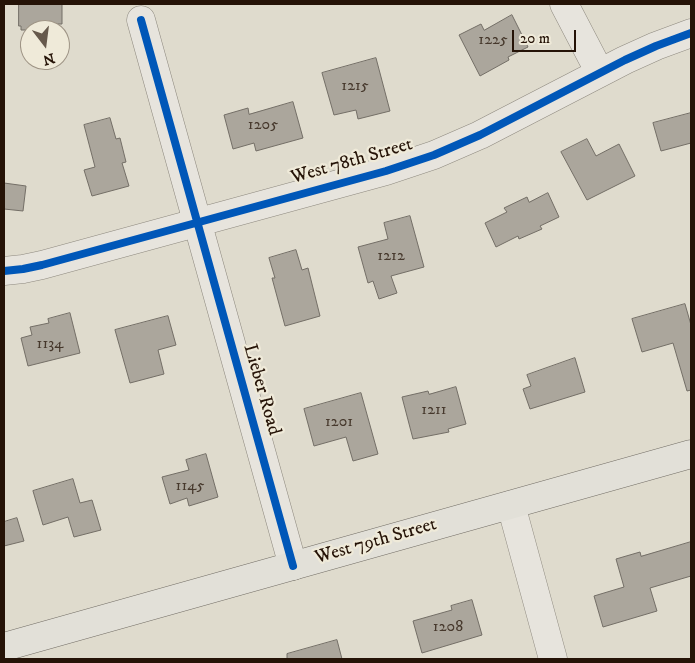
<!DOCTYPE html>
<html>
<head>
<meta charset="utf-8">
<style>
	body { margin:0 }
	#map { position:relative; width:695px; height:663px; overflow:hidden; background:#dfdbcd; font-family:"IM FELL DW Pica",serif }
	canvas { display:block }
	.frame { position:absolute; inset:0; border:5px solid #251307; pointer-events:none }
	.north { position:absolute; left:20px; top:20px; width:50px; height:50px; box-sizing:border-box; background:#efead9; border:1px solid #9e9485; border-radius:50%; rotate:165deg; font-size:14px; font-weight:700; line-height:20px; text-align:center; color:#251307 }
	.north::after { content:''; display:block; margin:auto; width:18px; height:22px; background:#66594c; clip-path:polygon(50% 0,100% 100%,50% 72%,0 100%) }
	.scale { position:absolute; left:512px; top:30px; width:64px; height:22px; box-sizing:border-box; border:2px solid #251307; border-top:0; padding-left:6px; font-size:15px; line-height:18px; white-space:nowrap; color:#251307; -webkit-text-stroke:4px #efead9; paint-order:stroke }
</style>
</head>
<body>
<div id="map">
<canvas width="695" height="663"></canvas>
<div class="frame"></div>
<div class="north">N</div>
<div class="scale">20 m</div>
</div>
<script>
const ctx = document.querySelector('canvas').getContext('2d');
ctx.lineJoin = 'round';
function fill(path, color) { ctx.fillStyle = color; ctx.fill(path, 'evenodd'); }
function trace(path, color, width, dash) { ctx.strokeStyle = color; ctx.lineWidth = width; ctx.lineCap = dash ? 'butt' : 'round'; ctx.setLineDash(dash || []); ctx.stroke(path); }
function drawText(font, color, halo, rows, align = 'center') {
  ctx.font = font + ' "IM FELL DW Pica",serif'; ctx.lineWidth = 4.5; ctx.setLineDash([]); ctx.textBaseline = 'middle'; ctx.strokeStyle = halo; ctx.fillStyle = color; for (const [text, x, y, turn = 0] of rows) {
    ctx.save(); ctx.translate(x, y); ctx.rotate((+turn || 0) * Math.PI / 180); ctx.textAlign = isNaN(turn) ? turn : align; if (halo) ctx.strokeText(text, 0, 0); ctx.fillText(text, 0, 0); ctx.restore();
  }
}
const building = new Path2D(`
	M19,4H62V24H48V30H21V26H19Z
	M512,15L528,47L508,57L509,60L480,76L459,35L481,24L484,30Z
	M376,58L390,111L358,119L356,110L334,115L322,73Z
	M293,102L303,138L256,151L254,143L233,149L224,115L248,108L249,114Z
	M691,113V143L661,151L653,123Z
	M110,118L116,139L120,138L126,162L122,163L129,186L92,196L84,170L95,167L84,125Z
	M587,139L596,156L619,144L635,176L587,200L561,152Z
	M4,183L26,186L23,211L4,209Z
	M548,193L559,217L540,226L542,229L519,239L518,236L496,247L485,223L507,212L504,208L527,197L529,202Z
	M410,216L424,267L391,276L397,293L379,299L373,281L368,283L358,247L388,239L384,223Z
	M296,250L302,270L308,268L320,316L285,326L272,278H275L269,258Z
	M685,304L691,325V390L687,391L673,343L642,352L632,319Z
	M70,313L80,353L28,366L21,338L32,335L30,327L49,323L48,319Z
	M168,316L176,345L158,350L164,374L130,383L115,330Z
	M575,358L585,392L530,409L523,389L531,386L527,375Z
	M456,387L466,424L448,429L449,432L413,439L402,397L428,391L429,394Z
	M361,393L378,454L353,461L346,437L314,446L304,409Z
	M206,454L218,497L189,506L187,498L170,504L162,477L189,470L186,460Z
	M73,479L80,503L92,500L101,530L74,537L68,517L43,525L33,491Z
	M17,518L24,541L4,546V522Z
	M691,542V576L650,588L657,611L603,627L594,596L624,587L616,559L640,552L641,556Z
	M472,600L482,635L422,653L413,621L452,610L451,606Z
	M337,640L342,659H287V654Z`);
const minor = new Path2D(`
	M564,4L600,73
	M141,20L293,566
	M4,271L23,269L42,265L386,171L434,155L480,135L625,60L656,46L691,33
	M511,505L553,659`);
const major = new Path2D(`
	M4,647L691,454`);
const cycleway = new Path2D(`
	M141,20L293,566
	M4,271L23,269L42,265L386,171L434,155L480,135L625,60L656,46L691,33`);
const numberNames = [
	["1225",493,41],
	["1215",355,87],
	["1205",263,126],
	["1212",391,257],
	["1134",50,345],
	["1211",434,411],
	["1201",339,423],
	["1145",190,487],
	["1208",448,628]
];
const streetNames = [
	["West 78th Street",352,162,-16],
	["Lieber Road",261,390,74],
	["West 79th Street",376,542,-16]
];
fill(building, '#aba69c');
trace(building, '#736e66', 1);
trace(minor, '#8e897f', 29);
trace(major, '#736e66', 29);
trace(minor, '#e7e4dd', 28);
trace(major, '#e2e0d8', 28);
trace(cycleway, '#0057b8', 8);
drawText('16px', '#46382c', null, numberNames);
drawText('19px', '#251307', '#efead9', streetNames);
</script>
</body>
</html>
